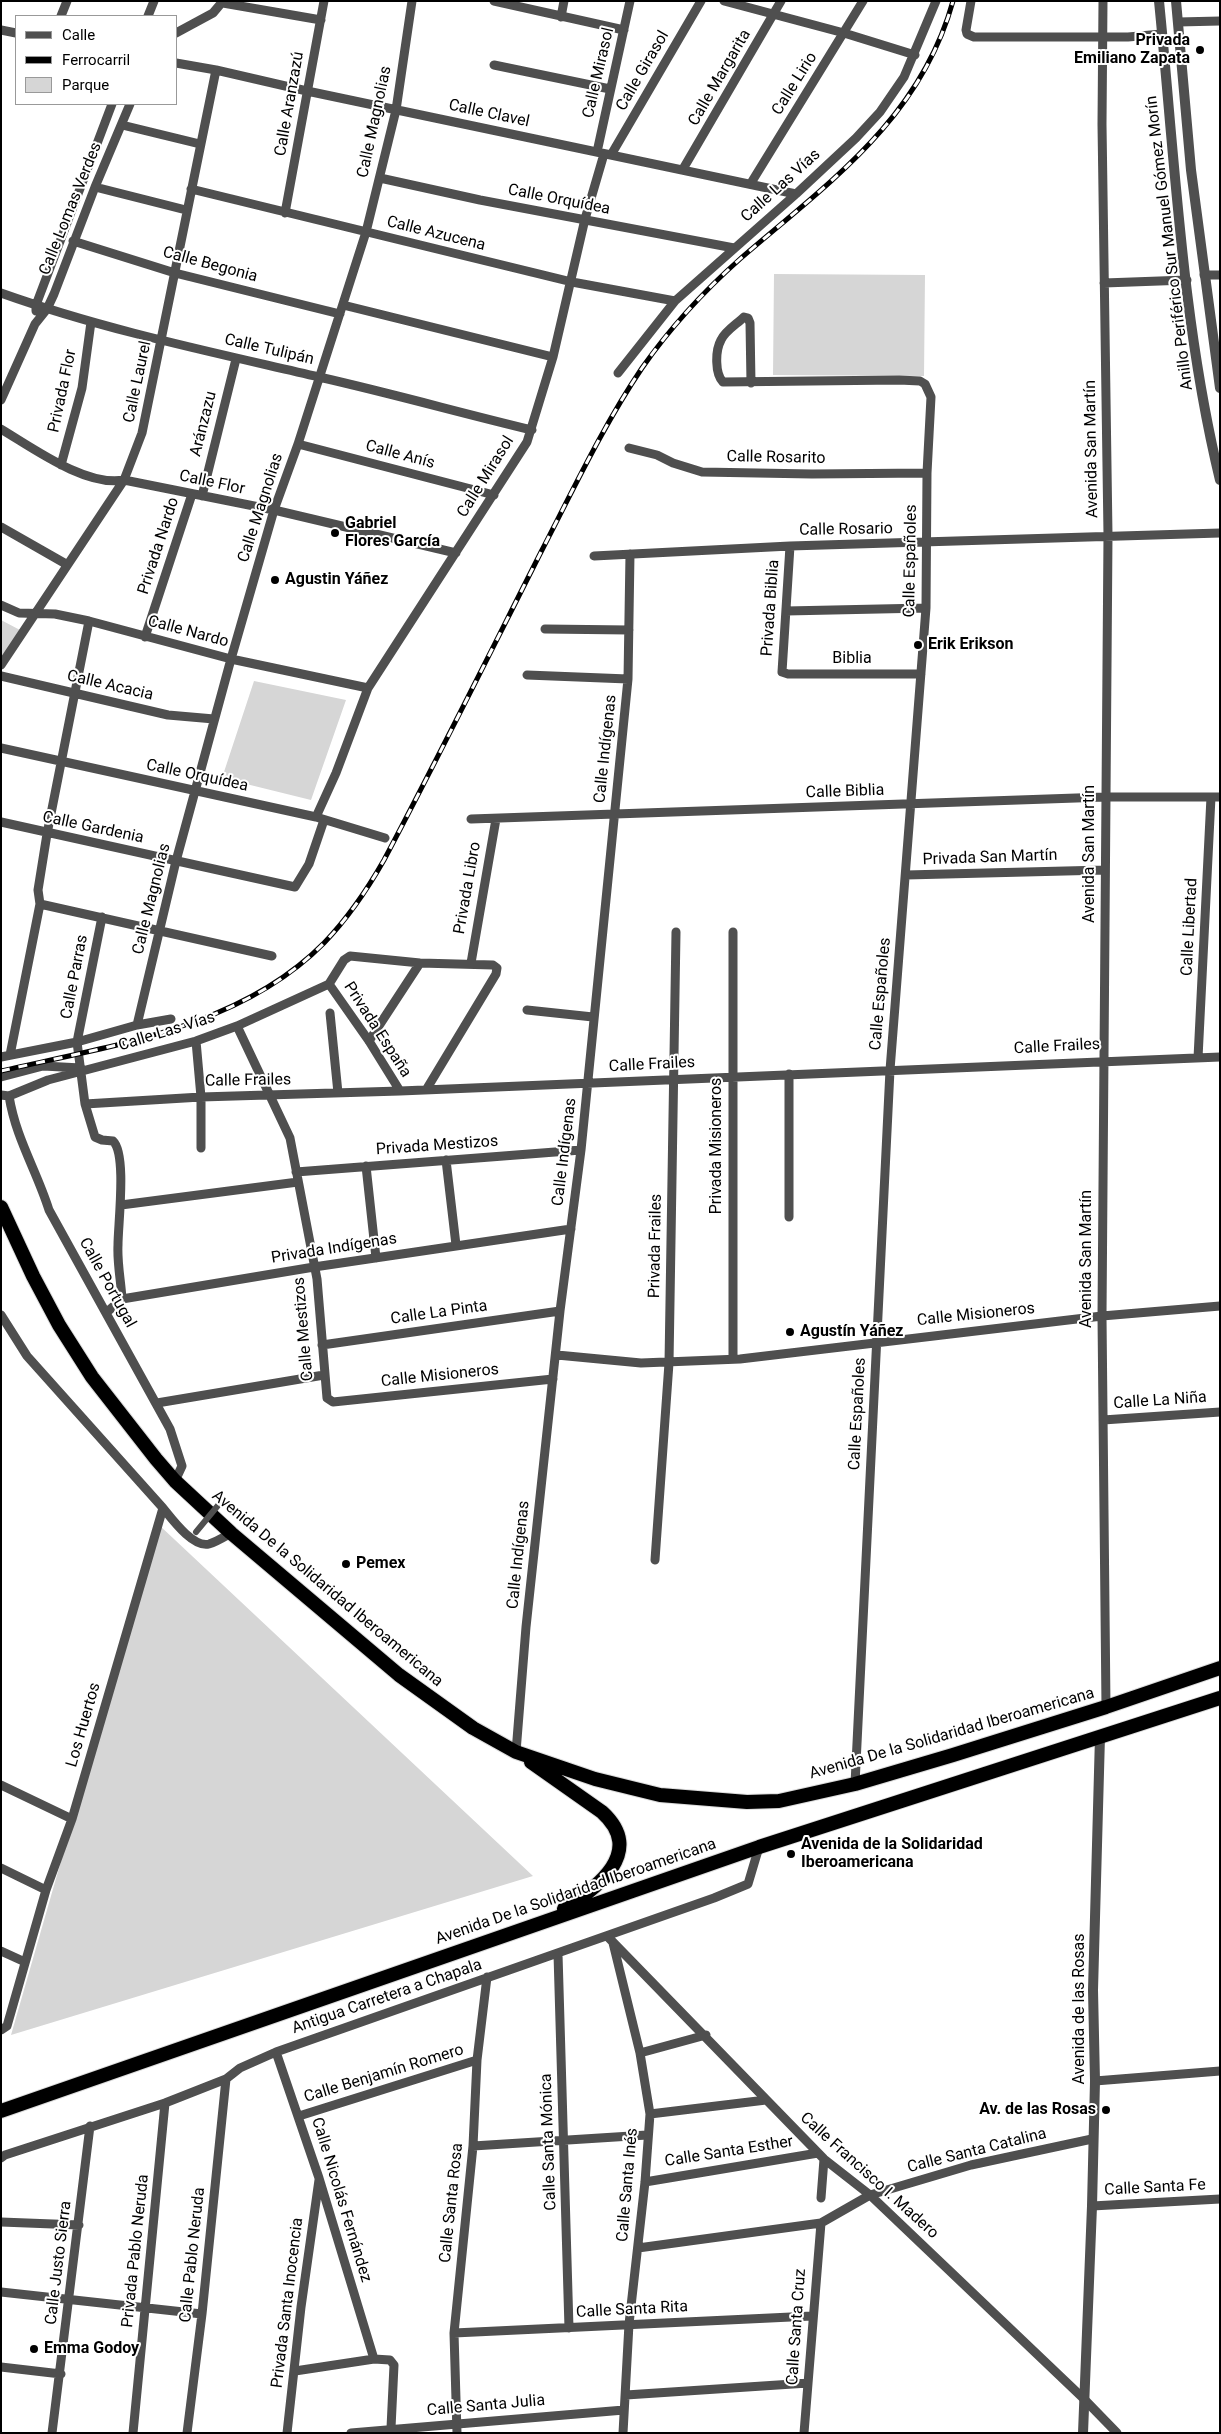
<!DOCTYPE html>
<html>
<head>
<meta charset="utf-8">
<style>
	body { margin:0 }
	#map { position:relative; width:1221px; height:2434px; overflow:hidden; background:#fff; font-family:Roboto,sans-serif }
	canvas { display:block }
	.frame { position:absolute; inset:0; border:2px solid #000; pointer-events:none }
	.legend { position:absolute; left:15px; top:15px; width:162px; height:90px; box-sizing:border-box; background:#fff; border:1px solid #999; margin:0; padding:6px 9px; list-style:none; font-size:15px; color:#000 }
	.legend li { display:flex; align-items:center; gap:10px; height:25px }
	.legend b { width:25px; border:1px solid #999 }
</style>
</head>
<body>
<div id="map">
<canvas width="1221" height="2434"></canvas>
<div class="frame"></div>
<ul class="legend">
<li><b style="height:6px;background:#4f4f4f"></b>Calle</li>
<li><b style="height:6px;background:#000"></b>Ferrocarril</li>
<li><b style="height:14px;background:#d6d6d6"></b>Parque</li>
</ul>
</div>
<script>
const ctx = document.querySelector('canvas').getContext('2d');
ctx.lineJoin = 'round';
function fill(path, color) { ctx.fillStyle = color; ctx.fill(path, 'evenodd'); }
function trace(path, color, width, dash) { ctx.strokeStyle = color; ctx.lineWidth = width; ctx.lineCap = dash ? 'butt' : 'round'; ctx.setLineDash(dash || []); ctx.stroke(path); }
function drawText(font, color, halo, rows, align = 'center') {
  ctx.font = font + ' Roboto,sans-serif'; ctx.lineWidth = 4; ctx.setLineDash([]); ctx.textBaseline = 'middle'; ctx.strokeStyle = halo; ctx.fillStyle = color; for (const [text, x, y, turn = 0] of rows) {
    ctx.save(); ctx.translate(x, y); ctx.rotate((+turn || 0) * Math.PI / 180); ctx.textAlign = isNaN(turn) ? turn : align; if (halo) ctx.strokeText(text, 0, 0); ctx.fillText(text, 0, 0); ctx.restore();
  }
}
const green = new Path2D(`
	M774,274L925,275L924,376L773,375Z
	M1,620L20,630L1,659Z
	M254,681L346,700L311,800L222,778Z
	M158,1524L533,1876L11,2035Z`);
const minor = new Path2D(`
	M494,1L624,30
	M724,1L844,33L915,55
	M971,1L966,30L967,34L974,37H1128L1162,34
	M1103,1L1102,124L1108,535L1102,1316L1106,1707
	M223,3L321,20
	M61,16L67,1
	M148,16L154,1
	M561,17L564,1
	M1178,22L1220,21
	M1,30L16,33
	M176,33L213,13L223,1
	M176,63L216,70L307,91L796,194
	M494,65L610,89
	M122,125L200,144
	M597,152L630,1
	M611,155L701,1
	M683,169L781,1
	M380,178L480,200L734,248
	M751,183L863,1
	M95,187L186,210
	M191,189L572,282L675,301
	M285,213L324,1
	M73,241L175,273L340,314
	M1204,275H1220
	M1104,283L1187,280
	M1,293C105,330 212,352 319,377C390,393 461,413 532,430
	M343,305L553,357
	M36,311V305L112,104
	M618,373L675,301L796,194L856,138L880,112L904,77L936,1
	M751,383L750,323L748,318L744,317C737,324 725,331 721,340C715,351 715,374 723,382L899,380L920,381L925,384L931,397L927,473L926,608L890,1070L855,1784
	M1,400L35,324L47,309L54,294L95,187L130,104
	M1,429C33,448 86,487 124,480L274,510L456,553
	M298,444L494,495
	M629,448L657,455L673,463L702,472L812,474L927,473
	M61,465L82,388L91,322
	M202,496L236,359
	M1,527L66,564
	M790,546L782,672L788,674H921
	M594,556L790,546L1220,533
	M1,605L19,613L55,614L89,621L231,659L368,688
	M786,611L926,608
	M545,629L629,630
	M145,637L192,494
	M1,665L124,480L142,433L216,70
	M527,675L628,679
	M1,676L168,715L214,719
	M1,748L316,817L385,838
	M316,817L336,773L368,688L527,442L553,357L585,219L604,154
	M471,819L1105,797H1220
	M1,822L295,887L309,864L324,820
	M906,875L1105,870
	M40,904L272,956
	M102,917L77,1042L85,1104L95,1137L102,1140L113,1141C127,1154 118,1224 118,1245C117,1263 121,1281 122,1299
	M733,932V1359
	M471,963L496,819
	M329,984L344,960L350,956L420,963L493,965L497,968L496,974L426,1090
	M329,984L369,1041L400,1091
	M527,1010L593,1017
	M330,1013L338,1093
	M137,1025L176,861L231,659L274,510L298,444L366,232L396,110L412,1
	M237,1026L290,1138L317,1279L327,1398L333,1402L553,1379
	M196,1041L201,1097V1148
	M369,1041L420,963
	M10,1055L40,904L38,890L47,834L89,621
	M1,1057L77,1042L137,1025L171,1019
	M1198,1058L1211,797
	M1,1077L43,1066L81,1068
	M1,1095L9,1096L48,1080L196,1041L237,1026L329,984
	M9,1096C16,1139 36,1169 49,1210L170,1429L182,1466L175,1481
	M85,1104L201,1097L400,1091L1220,1057
	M446,1160L456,1245
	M366,1166L376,1258
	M296,1172L581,1150
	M121,1205L298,1182
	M789,1217V1074
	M107,1312L122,1299L314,1267L571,1229
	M1,1315L27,1356L163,1508
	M322,1345L560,1311
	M557,1355L641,1363L740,1359L1102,1316L1220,1306
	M157,1403L324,1375
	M1103,1420L1220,1412
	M655,1560L669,1363L676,932
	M516,1752L526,1627L560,1311L581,1150L628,679L630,554
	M1,1785L72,1819
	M1,1868L46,1890
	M607,1936L824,2159L870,2195L1083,2398L1117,2433
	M613,1943L640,2053L650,2114L645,2182L629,2324L623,2433
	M1,1951L25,1962
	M558,1954L569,2328
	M1,2030L7,2026L46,1890L72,1819L163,1508C172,1519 193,1548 209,1544C216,1542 224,1537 231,1533
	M276,2052L319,2178L374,2359
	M640,2053L706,2035
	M1095,2081L1220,2071
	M650,2114L766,2100
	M299,2116L477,2060
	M473,2146L647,2135
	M1,2158L5,2155L165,2103L226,2079L240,2068L276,2052L714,1898L748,1884L759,1847
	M645,2182L818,2153
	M821,2198L824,2159
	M1092,2206L1220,2199
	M1,2222L79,2225
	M638,2248L821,2223L870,2195L971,2165L1092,2139
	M1,2292L202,2314
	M454,2333L812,2316
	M1,2367L61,2374
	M295,2371L374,2359L390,2360L394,2365L391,2428
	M626,2395L808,2383
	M52,2433L90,2126
	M133,2433L165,2103
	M187,2433L202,2314L226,2079
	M287,2433L301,2307L319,2180
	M351,2433L624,2410
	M457,2433L454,2333L473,2146L477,2060L487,1977
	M804,2433L821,2223`);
const tertiary = new Path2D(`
	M1159,1C1175,161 1182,324 1220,480
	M1176,1L1191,170L1220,388
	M1083,2433L1092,2206L1095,2081L1093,1990L1100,1736`);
const trunk = new Path2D(`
	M1,1207L33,1276L59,1325L92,1377L156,1459L175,1481L231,1533L399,1675L473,1728L516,1752L595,1779L660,1795L747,1802L779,1801L855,1784L953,1755L1106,1707L1220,1668
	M531,1762L602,1812C646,1852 597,1888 564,1909
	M1,2111L759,1847L1220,1698`);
const rail = new Path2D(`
	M1,1071C113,1045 240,1028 324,943C348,918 367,890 384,860C438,758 489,655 541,552C573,490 603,426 642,368C670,328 704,291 740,259C828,183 920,120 953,1`);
const pedestrianBridge = new Path2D(`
	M196,1532L220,1503`);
const markers = [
	[1200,50,5,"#000"],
	[335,533,5,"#000"],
	[275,580,5,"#000"],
	[918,645,5,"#000"],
	[790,1332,5,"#000"],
	[346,1564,5,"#000"],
	[791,1854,5,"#000"],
	[1106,2110,5,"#000"],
	[34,2349,5,"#000"]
];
const poiNames = [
	["Privada",1190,41,"right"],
	["Emiliano Zapata",1190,59,"right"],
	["Gabriel",345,524],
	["Flores García",345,542],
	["Agustin Yáñez",285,580],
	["Erik Erikson",928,645],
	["Agustín Yáñez",800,1332],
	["Pemex",356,1564],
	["Avenida de la Solidaridad",801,1845],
	["Iberoamericana",801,1863],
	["Av. de las Rosas",1096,2110,"right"],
	["Emma Godoy",44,2349]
];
const streetNames = [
	["Calle Girasol",643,71,-60],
	["Calle Mirasol",599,73,-77],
	["Calle Margarita",720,78,-60],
	["Calle Lirio",795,84,-58],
	["Calle Aranzazú",290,104,-80],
	["Calle Clavel",489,114,12],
	["Calle Magnolias",375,122,-78],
	["Calle Las Vías",781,186,-42],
	["Calle Orquídea",559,200,11],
	["Calle Lomas Verdes",71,209,-68],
	["Calle Azucena",436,234,14],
	["Anillo Periférico Sur Manuel Gómez Morín",1170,243,-97],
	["Calle Begonia",210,265,15],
	["Calle Tulipán",269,350,13],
	["Calle Laurel",138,382,-78],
	["Privada Flor",63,391,-78],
	["Aránzazu",204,424,-76],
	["Avenida San Martín",1092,449,-91],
	["Calle Anís",400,455,15],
	["Calle Rosarito",776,458,1],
	["Calle Mirasol",486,477,-58],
	["Calle Flor",212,483,12],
	["Calle Magnolias",261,508,-72],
	["Calle Rosario",846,530,-1],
	["Privada Nardo",159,546,-72],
	["Calle Españoles",911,561,-89],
	["Privada Biblia",771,608,-86],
	["Calle Nardo",188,632,15],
	["Biblia",852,659],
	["Calle Acacia",110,686,13],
	["Calle Indígenas",606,749,-84],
	["Calle Orquídea",197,776,12],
	["Calle Biblia",845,792,-2],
	["Calle Gardenia",93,828,12],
	["Avenida San Martín",1090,854,-90],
	["Privada San Martín",990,858,-2],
	["Privada Libro",468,888,-80],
	["Calle Magnolias",152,899,-76],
	["Calle Libertad",1190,927,-87],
	["Calle Parras",75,977,-79],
	["Calle Españoles",881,994,-85],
	["Privada España",377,1030,57],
	["Calle Las Vías",167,1032,-17],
	["Calle Frailes",1057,1047,-3],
	["Calle Frailes",652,1065,-3],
	["Calle Frailes",248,1081,-1],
	["Privada Mestizos",437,1146,-4],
	["Privada Misioneros",717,1146,-90],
	["Calle Indígenas",565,1152,-83],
	["Privada Frailes",656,1246,-89],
	["Privada Indígenas",334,1249,-9],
	["Avenida San Martín",1087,1259,-90],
	["Calle Portugal",107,1283,61],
	["Calle La Pinta",439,1313,-8],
	["Calle Misioneros",976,1315,-6],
	["Calle Mestizos",304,1329,-95],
	["Calle Misioneros",440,1376,-6],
	["Calle La Niña",1160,1401,-4],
	["Calle Españoles",858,1414,-87],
	["Calle Indígenas",519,1555,-84],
	["Avenida De la Solidaridad Iberoamericana",327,1589,40],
	["Los Huertos",84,1725,-74],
	["Avenida De la Solidaridad Iberoamericana",952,1734,-16],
	["Avenida De la Solidaridad Iberoamericana",576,1892,-19],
	["Antigua Carretera a Chapala",387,1997,-19],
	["Avenida de las Rosas",1080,2009,-90],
	["Calle Benjamín Romero",384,2074,-17],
	["Calle Santa Mónica",549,2142,-92],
	["Calle Santa Catalina",977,2151,-14],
	["Calle Santa Esther",729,2152,-9],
	["Calle Francisco I. Madero",869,2176,42],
	["Calle Santa Inés",628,2185,-85],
	["Calle Santa Fe",1155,2188,-3],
	["Calle Nicolás Fernández",341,2200,73],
	["Calle Santa Rosa",452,2203,-84],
	["Privada Pablo Neruda",136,2251,-84],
	["Calle Pablo Neruda",193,2255,-84],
	["Calle Justo Sierra",59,2263,-83],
	["Privada Santa Inocencia",288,2303,-83],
	["Calle Santa Rita",632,2310,-3],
	["Calle Santa Cruz",797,2327,-86],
	["Calle Santa Julia",486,2406,-5]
];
fill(green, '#d6d6d6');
trace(trunk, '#dbdbdb', 16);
trace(minor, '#4f4f4f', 9);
trace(tertiary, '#4f4f4f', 10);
trace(trunk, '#000', 14);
trace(rail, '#000', 5);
trace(rail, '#fff', 3, [9]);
trace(pedestrianBridge, '#4f4f4f', 6);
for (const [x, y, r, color] of markers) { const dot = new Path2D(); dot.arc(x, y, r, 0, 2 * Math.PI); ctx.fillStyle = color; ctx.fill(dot); trace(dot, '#fff', 2); }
drawText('bold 16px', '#000', '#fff', poiNames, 'left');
drawText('16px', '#000', '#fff', streetNames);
</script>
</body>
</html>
